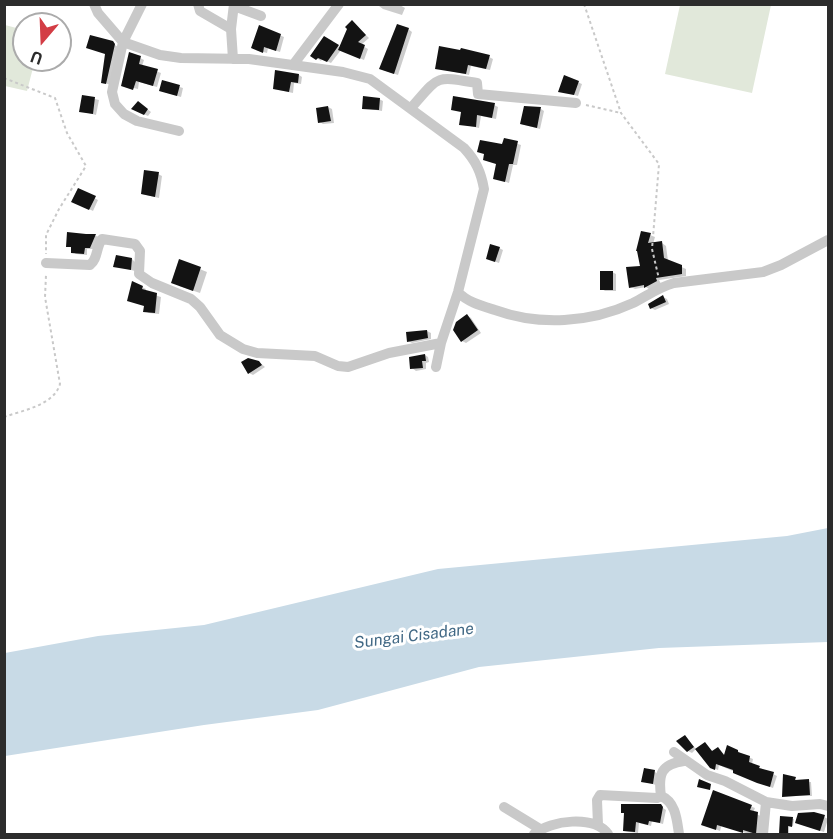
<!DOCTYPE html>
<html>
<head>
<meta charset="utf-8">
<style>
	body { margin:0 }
	#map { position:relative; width:833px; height:839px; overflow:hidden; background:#fff; font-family:"Public Sans",sans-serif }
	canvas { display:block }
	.frame { position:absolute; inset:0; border:6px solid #2c2c2c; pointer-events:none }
	.north { position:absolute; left:12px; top:12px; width:60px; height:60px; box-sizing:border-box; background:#fff; border:2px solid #ababab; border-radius:50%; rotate:199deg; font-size:16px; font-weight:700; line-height:24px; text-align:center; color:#2c2c2c }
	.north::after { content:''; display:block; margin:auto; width:21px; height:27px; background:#d33d45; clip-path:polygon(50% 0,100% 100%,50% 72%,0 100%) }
</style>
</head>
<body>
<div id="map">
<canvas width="833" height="839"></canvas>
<div class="frame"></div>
<div class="north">U</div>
</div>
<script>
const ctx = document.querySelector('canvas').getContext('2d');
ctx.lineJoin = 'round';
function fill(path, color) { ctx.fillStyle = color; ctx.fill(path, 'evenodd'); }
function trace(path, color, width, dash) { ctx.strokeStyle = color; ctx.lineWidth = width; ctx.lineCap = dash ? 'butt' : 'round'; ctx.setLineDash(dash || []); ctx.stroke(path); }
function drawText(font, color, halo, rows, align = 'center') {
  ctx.font = font + ' "Public Sans",sans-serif'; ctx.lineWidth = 6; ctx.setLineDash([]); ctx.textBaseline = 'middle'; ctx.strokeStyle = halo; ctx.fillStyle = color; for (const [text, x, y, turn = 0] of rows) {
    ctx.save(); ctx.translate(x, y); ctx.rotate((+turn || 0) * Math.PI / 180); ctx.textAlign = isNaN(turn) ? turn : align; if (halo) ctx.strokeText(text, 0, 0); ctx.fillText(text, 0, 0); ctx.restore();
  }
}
const green = new Path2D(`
	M680,5H771L752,93L665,74Z
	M5,25L24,30V60H35L27,91L5,86Z`);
const water = new Path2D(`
	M828,528V642L659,648L479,667L318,710L204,725L5,756V653L98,636L204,625L438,569L787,536Z`);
const shadow = new Path2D(`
	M380,4H398L405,8L402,15L383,9L379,6Z
	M352,22L369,38L361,45L368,49L364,60L341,50L331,63L322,59L321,61L312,55L325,38L341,48Z
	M260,27L284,37L280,52L268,48L267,53L256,50Z
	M408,29L412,32L398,75L380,69Z
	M112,43L118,47L110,85L103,82Z
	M489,57L493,59L490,70L471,66L469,75L436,68Z
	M140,58L144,60L142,66L161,73L157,87L139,82L138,89L125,86Z
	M299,75L302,77L301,84L294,83L293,93L274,89Z
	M565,77L582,84L578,96L560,91Z
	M163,82L183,88L181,97L161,91Z
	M83,96L99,100L96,115L81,111Z
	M379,99L383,101L382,111L364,108Z
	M142,105L151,112L148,116L133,109Z
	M494,105L498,107L496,119L481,116L479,128L461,124L463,112L452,109Z
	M328,107L332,109L334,123L323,124L320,122Z
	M541,109L544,111L540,129L521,124Z
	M505,140L521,145L517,165H513L509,183L495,178L498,164L484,160L503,146Z
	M158,174L162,176L159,198L142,194Z
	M79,190L98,200L93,211L73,201Z
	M68,234L96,236L99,237L93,249H87V255L76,254L73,252V248L68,246Z
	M650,235L655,237L653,244L662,243L666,246L668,261L686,269V276L659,280L661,284L650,290L646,287L635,289L631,287L642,267L639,251Z
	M499,248L503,250L499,263L491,260Z
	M132,259L135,262V271L115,266Z
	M180,261L207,272L200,293L179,286Z
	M612,272L616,274V291H605L602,289Z
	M142,287L146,289L145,292L161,297L159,314L149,313L145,311L146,306L129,300Z
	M663,297L667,299L669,304L655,310L651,308Z
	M468,316L471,318L481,333L466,343L462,341Z
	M427,331L431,333V339L412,343L408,341Z
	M425,355L428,357L429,362L426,363V369L416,371L412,368Z
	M259,362L265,367L253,375L249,373Z
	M685,736L696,749L692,753L688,751Z
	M705,744L713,752L718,749L725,755L738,751L741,754L753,759L752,764L777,776L773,788L762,784L719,765L718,770L711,767Z
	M655,772L658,774L656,785L642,781Z
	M795,778L797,782H811L812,796H783Z
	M713,792L755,808L753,813L761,816L759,834H749L730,828L726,810L720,831L703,824Z
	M660,806L666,810L663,824L652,821L651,826L639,823L638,833L624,831L625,814L622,812Z
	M824,817L828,819L824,832L797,823Z
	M781,818L794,819L793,826H789V834H779Z`);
const building = new Path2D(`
	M352,20L366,35L358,42L365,45L360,59L338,50L347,29L345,27Z
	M397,24L409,28L394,74L379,69Z
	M259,25L281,34L276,51L264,47L263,53L251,48Z
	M90,35L113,41L115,44L106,84L101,83L105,54L86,48Z
	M324,36L339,45L327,62L318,58L316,60L310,56Z
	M439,46L460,50L461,48L490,55L486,69L468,65L466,74L435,69Z
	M129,52L141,56L139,64L158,69L153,86L136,81L133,90L121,86Z
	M275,70L299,74L298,83L291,82L289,92L273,89Z
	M564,75L579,81L574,95L558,92Z
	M162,80L180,85L177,96L159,91Z
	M82,95L95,97L93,114L79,112Z
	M363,96L380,98L379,110L362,109Z
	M453,96L495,103L492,118L477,115L476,127L459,125L461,112L451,110Z
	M138,101L148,109L144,115L131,109Z
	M328,106L331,121L318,123L316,108Z
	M524,106L541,107L537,128L520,124Z
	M504,138L518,141L513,164H509L505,182L493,179L496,164L483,160L484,154L477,152L480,140L502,144Z
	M144,170L159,172L155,197L141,194Z
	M78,188L96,196L89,210L71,202Z
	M641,231L651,233L648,243L662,241L664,258L682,265V274L656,278L657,281L644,288V285L629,288L626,267L640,266L637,251H636Z
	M67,232L86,234H96L90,248H85L84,254L71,253V247H66Z
	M490,244L500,247L495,262L486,259Z
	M116,255L132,258L131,270L113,267Z
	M179,259L201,267L193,291L171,283Z
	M600,271H613V290H600Z
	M132,281L143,286L142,289L157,293L155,313L143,312L144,306L127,301Z
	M663,295L666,302L650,309L648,304Z
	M467,314L478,330L461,342L453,330L456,322Z
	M427,330L428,338L407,342L406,332Z
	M425,354L426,361H422L423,368L410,369L409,357Z
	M248,358L259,361L262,365L248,374L241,362Z
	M685,735L694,747L687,752L676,741Z
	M705,742L712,751L718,747L724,755L727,745L738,750V752L750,756L749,762L760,766L759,768L774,772L770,787L757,783L733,773V770L716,764L715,770L710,768L695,749Z
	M644,768L655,770L653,784L641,782Z
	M783,774L796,777L795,780L809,779L810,795L782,797Z
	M699,779L711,784L710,790L697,787Z
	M713,790L752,805L750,810L758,812L756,834L743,830V833L717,825L716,830L701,825Z
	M621,804H661L663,807L660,823L649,821L648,825L636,822L635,832L623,831L624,813H621Z
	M814,812L825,815L820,831L795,823L798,813Z
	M780,816L793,817L792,827L788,826V834H779Z`);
const path = new Path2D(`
	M584,4L621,113L659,164L652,249L659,279
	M4,78L55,98L67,133L86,166L59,209L46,235V254
	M586,105L621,113
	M4,417C24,410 54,405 60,384L45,297L46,275`);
const minor = new Path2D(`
	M94,4L98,13L123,42L160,55L181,58L249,59L343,72L370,79L464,148C476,161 481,172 484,189L458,292L441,343L436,367
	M142,4L123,42L112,92L115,104L124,114L137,121L179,131
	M198,4L200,11L231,29
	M234,6L261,16
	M233,59L231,29L234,4
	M293,65L339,4
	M411,108C440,75 434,76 477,83L478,94L576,103
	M46,263L90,265C98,259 96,247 102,239L135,244L140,251L139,274L152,283L191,299L200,307L220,335L243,349L257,353L315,356L338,366L348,367L389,353L441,343
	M458,292C467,302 482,306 495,310C539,326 590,323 633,303C647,296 659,287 674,283L763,272L781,265L828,240
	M674,752L707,775L725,781L766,802L792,806L820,804L828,806
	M661,796C676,802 677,821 679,834
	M504,807L540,829
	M598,825L597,800L600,795L657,798L661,796C658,774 661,764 684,761
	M534,834C551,820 594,815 608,834
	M763,834L766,802`);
const waterNames = [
	["Sungai Cisadane",414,636,-7]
];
fill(green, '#e1e8da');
fill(water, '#c8dae6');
fill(shadow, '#0003');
fill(building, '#131313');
trace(path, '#c9c9c9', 2, [3, 3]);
trace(minor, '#c9c9c9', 10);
drawText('italic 16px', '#426985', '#fff', waterNames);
</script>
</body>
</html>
